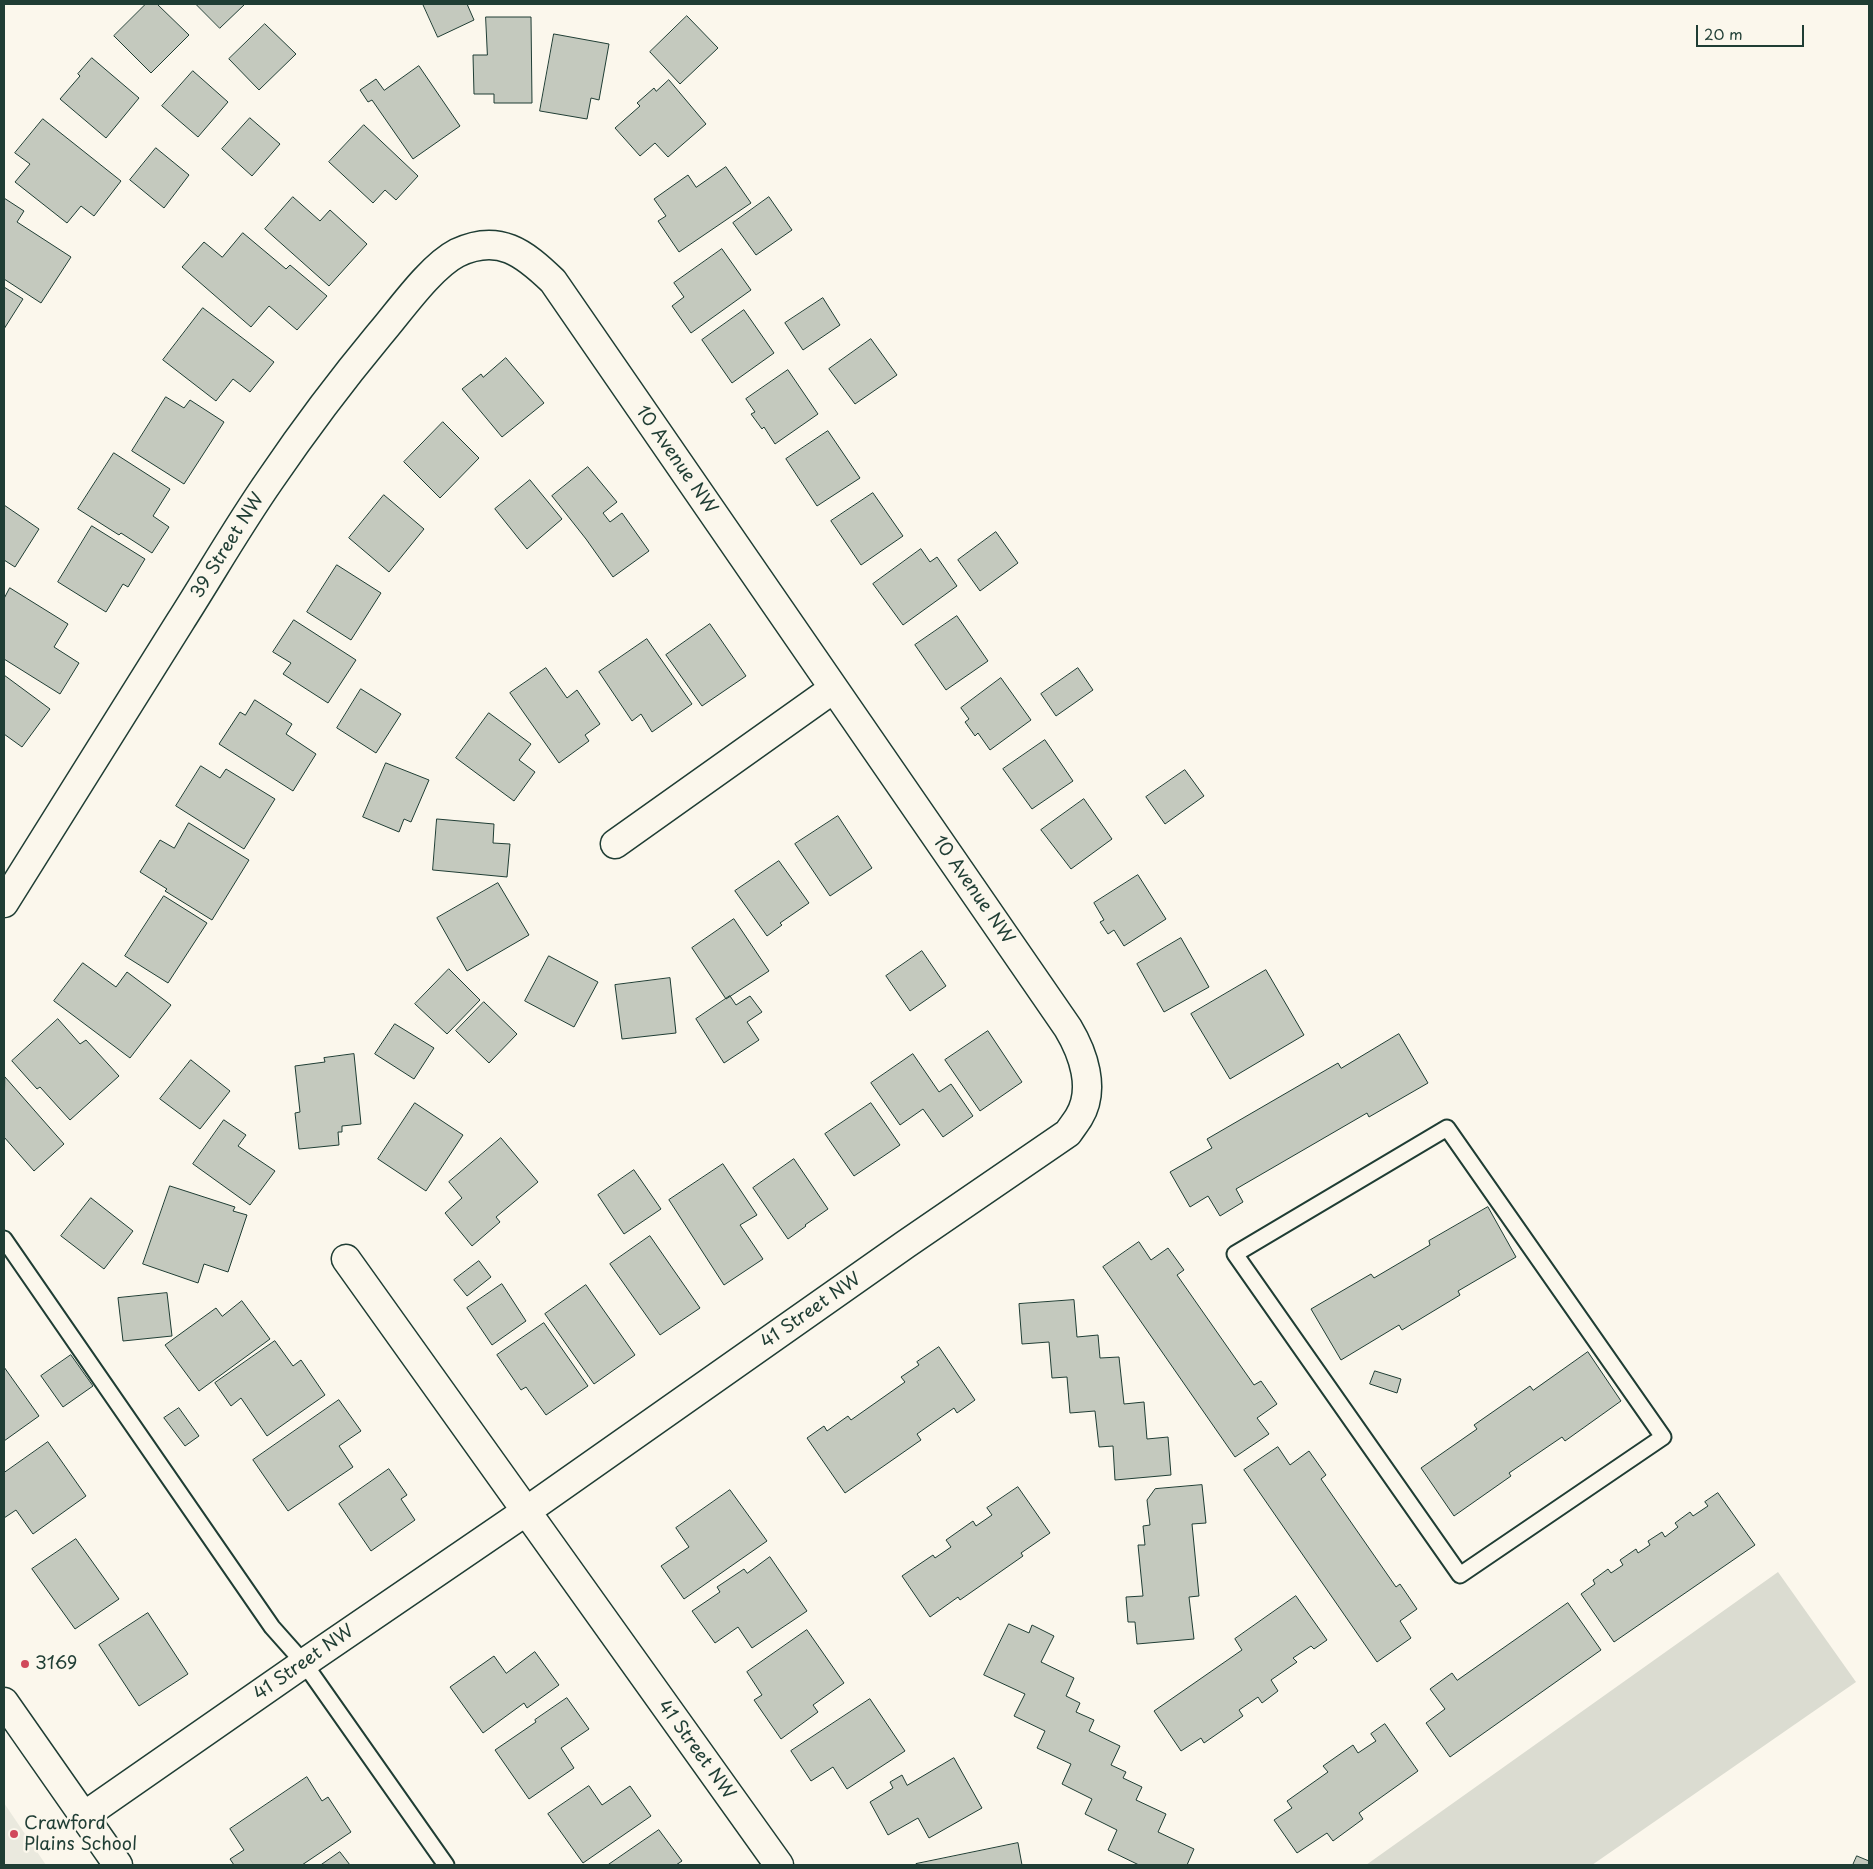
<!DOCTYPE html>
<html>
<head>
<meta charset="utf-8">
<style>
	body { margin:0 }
	#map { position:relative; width:1873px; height:1869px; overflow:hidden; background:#fbf7ec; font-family:"Playpen Sans",sans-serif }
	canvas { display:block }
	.frame { position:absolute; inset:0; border:5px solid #1f3d34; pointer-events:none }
	.scale { position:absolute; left:1696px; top:25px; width:108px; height:22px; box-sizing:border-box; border:2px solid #1f3d34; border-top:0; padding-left:6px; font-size:15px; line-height:18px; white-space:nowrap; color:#1f3d34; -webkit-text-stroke:4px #fbf7ec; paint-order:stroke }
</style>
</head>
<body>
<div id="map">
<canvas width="1873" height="1869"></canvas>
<div class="frame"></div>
<div class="scale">20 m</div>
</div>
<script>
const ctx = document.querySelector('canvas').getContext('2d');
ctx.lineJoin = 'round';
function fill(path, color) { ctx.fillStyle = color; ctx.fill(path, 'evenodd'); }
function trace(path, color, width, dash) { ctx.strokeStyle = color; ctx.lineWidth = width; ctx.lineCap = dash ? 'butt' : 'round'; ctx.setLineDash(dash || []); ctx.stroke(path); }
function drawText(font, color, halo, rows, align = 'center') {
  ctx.font = font + ' "Playpen Sans",sans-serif'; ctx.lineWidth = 5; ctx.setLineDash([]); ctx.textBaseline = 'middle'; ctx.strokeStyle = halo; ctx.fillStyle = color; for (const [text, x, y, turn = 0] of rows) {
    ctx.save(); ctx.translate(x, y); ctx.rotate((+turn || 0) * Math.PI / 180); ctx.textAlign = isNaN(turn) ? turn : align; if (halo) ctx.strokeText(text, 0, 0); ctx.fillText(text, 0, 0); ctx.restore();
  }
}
const built = new Path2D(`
	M4,1803L46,1865H4Z`);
const green = new Path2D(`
	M1778,1572L1856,1682L1592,1865H1366Z`);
const building = new Path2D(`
	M146,4H157L189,35L151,73L114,36Z
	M196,4H245L220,28Z
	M423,4H467L474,20L438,37Z
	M687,16L718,48L680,84L650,52Z
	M486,17H531L532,103H494V94H474L473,55H487Z
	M265,24L296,54L259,90L229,59Z
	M554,34L609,44L599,100L591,98L587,119L540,111Z
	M92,58L139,98L106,138L60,99L80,76L78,74Z
	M419,66L460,126L413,159L372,100L368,102L360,90L376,79L384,90Z
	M193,71L228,102L198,137L162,106Z
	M669,80L706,124L668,157L655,143L640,156L615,128L640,106L637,103L654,88L656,91Z
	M250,118L280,144L252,176L222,149Z
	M43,119L121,181L94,216L81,206L67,223L15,182L30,164L15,153Z
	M364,125L418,176L396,200L385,190L373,203L329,162Z
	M156,148L189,175L164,208L130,180Z
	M726,167L751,203L679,252L658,221L666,216L654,199L688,175L696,187Z
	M293,197L320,221L330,210L367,244L329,286L265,229Z
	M769,197L792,230L756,255L733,223Z
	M4,198L24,211L17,222L71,257L41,303L4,279Z
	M243,233L286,269L290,265L327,296L297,330L269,306L251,327L182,267L204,242L222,257Z
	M722,249L751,290L691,333L672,306L684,297L674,283Z
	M4,287L23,299L4,329Z
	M823,298L840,325L803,350L785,323Z
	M203,308L274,362L250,392L233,379L216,401L163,360Z
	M744,310L774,353L732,383L702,340Z
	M871,339L897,375L855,404L829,369Z
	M506,358L544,403L502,437L462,389L481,374L483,377Z
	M788,370L818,414L775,444L764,427L762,429L751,414L755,412L746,399Z
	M166,397L184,408L190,400L224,422L184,484L132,451Z
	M443,422L479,458L440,498L404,462Z
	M828,431L860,478L817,506L786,459Z
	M114,453L170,489L153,516L169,527L152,553L121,533L119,535L78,509Z
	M588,467L617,502L603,513L610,522L622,513L649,551L613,577L586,539L552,496Z
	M530,480L562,519L527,549L495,509Z
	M873,493L903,536L861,565L831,521Z
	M384,495L424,529L389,572L349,538Z
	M4,505L39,529L15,567L4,560Z
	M92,526L145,559L128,587L123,584L106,612L58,582Z
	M996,532L1018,563L980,591L958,560Z
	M921,549L930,562L937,557L957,586L903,625L873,584Z
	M337,565L381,593L351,640L307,612Z
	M10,588L68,624L54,647L79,663L60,694L4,659V599Z
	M957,616L988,661L946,690L915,645Z
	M294,620L356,660L328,703L283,674L291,663L273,652Z
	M710,624L746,676L702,706L666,655Z
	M647,639L692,704L652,732L641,714L632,721L599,672Z
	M546,668L567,698L577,690L600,724L585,735L589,741L559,763L510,693Z
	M1078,668L1093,690L1056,716L1041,694Z
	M4,675L50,709L22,747L4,734Z
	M1001,678L1031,720L990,750L978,733L975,736L965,722L969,719L961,708Z
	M361,689L401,714L376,753L337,728Z
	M255,700L292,724L286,734L316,754L293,791L219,744L240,712L245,715Z
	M489,713L531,744L519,760L535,772L514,801L456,758Z
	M1045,740L1073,781L1032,809L1003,769Z
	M386,763L429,780L411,822L404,819L399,832L363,817Z
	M201,766L220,778L226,769L275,799L244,849L176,806Z
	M1185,770L1204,796L1165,824L1146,797Z
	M1084,799L1112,839L1071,869L1041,830Z
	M838,816L872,868L830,896L795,844Z
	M437,819L494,824L493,843L510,844L507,877L433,870Z
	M189,823L249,860L212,920L165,891L167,889L140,872L160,840L174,848Z
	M779,861L809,903L780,923L782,925L767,936L735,891Z
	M1138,875L1166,919L1124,946L1114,930L1108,934L1100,922L1104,920L1094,903Z
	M498,883L529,935L467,971L437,918Z
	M164,896L207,923L168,983L125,956Z
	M734,919L769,971L726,999L692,948Z
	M1181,938L1209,987L1164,1012L1137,964Z
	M922,951L946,986L910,1011L886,976Z
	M549,956L598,982L574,1027L525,1001Z
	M83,963L116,987L127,972L171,1005L130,1058L54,1001Z
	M449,969L480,1000L447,1034L415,1004Z
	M1266,970L1304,1035L1230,1079L1191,1014Z
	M670,978L676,1033L622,1039L615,985Z
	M730,996L736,1005L750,996L762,1012L747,1022L759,1040L724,1063L696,1019Z
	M484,1002L517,1034L489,1063L456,1031Z
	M58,1019L80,1044L86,1040L119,1076L70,1120L40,1087L37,1089L12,1061Z
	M395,1024L434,1048L414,1079L375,1054Z
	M988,1031L1022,1082L980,1111L945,1060Z
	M1399,1034L1428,1083L1369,1117L1367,1113L1236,1189L1243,1202L1220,1216L1208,1196L1190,1207L1170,1172L1212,1148L1207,1139L1338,1063L1341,1068Z
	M354,1054L361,1124L342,1126V1132H338L339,1145L299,1149L295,1113L300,1112L295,1066L325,1062L324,1058Z
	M913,1054L939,1092L951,1084L973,1116L943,1137L923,1109L900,1125L871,1083Z
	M191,1060L230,1091L200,1129L160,1099Z
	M5,1077L64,1144L34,1171L4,1137Z
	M415,1103L463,1135L426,1191L378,1159Z
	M871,1103L900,1145L854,1176L825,1134Z
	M224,1120L246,1135L238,1146L275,1171L250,1205L193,1164Z
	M501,1138L538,1182L496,1217L500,1222L472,1246L445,1213L462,1198L449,1182Z
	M794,1159L828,1209L805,1225L806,1226L788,1239L753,1188Z
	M723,1164L757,1215L740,1225L763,1259L724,1285L669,1200Z
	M634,1170L661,1209L624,1234L598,1195Z
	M170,1186L235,1207L233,1211L247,1215L228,1272L204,1264L198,1283L143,1264Z
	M91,1198L133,1231L104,1269L61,1236Z
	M1488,1207L1516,1257L1458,1291L1460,1295L1402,1330L1399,1325L1341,1360L1311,1309L1371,1274L1374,1278L1430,1245L1429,1241Z
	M650,1236L700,1308L660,1335L610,1264Z
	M1139,1242L1151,1260L1168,1248L1184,1270L1177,1275L1254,1385L1261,1381L1277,1404L1257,1418L1269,1434L1235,1457L1103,1267Z
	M479,1261L491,1277L467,1296L454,1280Z
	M502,1284L526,1321L492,1345L467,1308Z
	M586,1285L635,1355L594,1384L545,1314Z
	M167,1293L172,1336L123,1341L118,1298Z
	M1074,1300L1077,1337L1098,1335L1100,1358L1119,1357L1124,1404L1144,1402L1147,1439L1168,1437L1171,1475L1115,1480L1113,1446L1099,1447L1095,1411L1070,1413L1067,1377L1052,1378L1049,1342L1022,1344L1019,1304Z
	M242,1301L270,1339L199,1391L165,1345L216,1308L222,1316Z
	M544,1323L588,1386L546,1415L526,1387L521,1390L497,1355Z
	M275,1341L293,1366L301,1360L325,1395L267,1436L241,1398L231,1406L215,1383Z
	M939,1347L975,1400L957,1413L954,1408L917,1434L921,1440L845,1493L807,1438L824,1426L827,1431L848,1416L851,1420L905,1382L901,1377L919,1365L917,1362Z
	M1588,1352L1621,1401L1565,1441L1562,1437L1509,1473L1511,1476L1454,1516L1421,1468L1477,1429L1474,1425L1530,1386L1533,1390Z
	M71,1355L93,1386L63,1407L41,1376Z
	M4,1367L39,1416L4,1441Z
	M1375,1371L1401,1379L1397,1393L1370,1384Z
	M339,1400L361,1431L339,1446L353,1467L288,1511L253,1460Z
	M179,1408L199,1436L185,1446L164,1418Z
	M48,1442L86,1496L33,1534L16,1510L4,1518V1473Z
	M1278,1447L1290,1465L1309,1451L1326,1475L1321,1479L1396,1587L1400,1584L1417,1609L1400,1621L1411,1638L1377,1662L1244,1470Z
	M389,1469L407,1495L401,1499L415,1520L371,1551L339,1504Z
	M1202,1485L1206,1523L1192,1524L1199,1596L1189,1597L1194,1639L1137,1644L1135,1622H1128L1126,1597L1143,1596L1138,1545H1145L1143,1526L1150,1525L1147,1500L1155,1489Z
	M1018,1487L1050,1533L1021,1553L1023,1556L960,1600L958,1597L930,1617L902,1576L933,1555L935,1558L951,1547L946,1540L973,1521L976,1526L992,1515L987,1508Z
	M730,1490L767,1541L684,1599L661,1566L689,1547L676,1528Z
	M1718,1493L1755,1545L1614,1642L1581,1594L1595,1584L1593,1580L1608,1569L1611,1573L1623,1565L1620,1560L1636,1549L1638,1553L1650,1545L1648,1541L1662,1532L1665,1537L1678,1527L1675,1523L1690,1512L1693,1516L1708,1506L1705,1502Z
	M76,1539L119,1599L75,1629L32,1569Z
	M770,1557L807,1611L752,1648L738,1627L715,1643L692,1611L720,1592L717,1587L744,1569L747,1573Z
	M1296,1596L1327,1640L1314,1649L1311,1646L1293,1658L1297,1662L1271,1680L1278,1691L1262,1703L1258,1697L1239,1710L1243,1716L1204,1743L1201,1738L1181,1751L1154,1711L1242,1650L1235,1639Z
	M1568,1603L1601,1650L1450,1757L1426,1723L1445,1709L1430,1689L1452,1673L1457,1680Z
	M148,1613L188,1674L139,1706L99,1645Z
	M1009,1624L1029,1633L1032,1625L1054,1636L1041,1662L1074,1678L1066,1696L1080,1703L1076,1712L1094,1720L1089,1731L1120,1746L1111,1765L1126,1772L1123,1778L1142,1787L1136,1800L1166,1814L1158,1832L1194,1849L1187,1865H1139L1108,1850L1117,1830L1085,1814L1092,1799L1062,1784L1071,1764L1037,1748L1045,1731L1014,1716L1025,1694L984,1675Z
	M807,1630L844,1683L813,1705L818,1712L781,1739L754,1700L762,1695L747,1672Z
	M535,1652L559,1685L527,1708L524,1703L483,1733L450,1687L494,1656L506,1673Z
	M567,1698L589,1729L561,1748L574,1768L529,1799L495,1750L536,1722L535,1720Z
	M870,1699L905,1751L847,1789L833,1767L811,1781L791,1751Z
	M1385,1724L1418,1771L1359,1813L1363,1819L1333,1841L1327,1833L1297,1853L1274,1820L1292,1808L1287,1801L1328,1772L1323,1766L1353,1745L1358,1753L1376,1741L1371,1734Z
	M954,1758L982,1808L929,1838L918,1818L888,1835L870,1802L893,1788L890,1782L902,1775L907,1785Z
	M307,1777L322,1801L328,1797L351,1832L302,1865H234L230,1859L244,1850L230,1829Z
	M589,1786L602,1805L630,1786L651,1816L583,1863L548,1814Z
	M659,1830L682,1861L676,1865H608Z
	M1018,1843L1022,1865H916V1864Z
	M340,1852L350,1865H321Z
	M1857,1856L1869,1861V1865H1853Z`);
const service = new Path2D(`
	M1447,1128L1663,1437L1460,1575L1235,1254Z
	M4,1239L272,1627L304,1663L446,1865`);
const minor = new Path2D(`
	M615,844L833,689
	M4,903C63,810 121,716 180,622C210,575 238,526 270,480C304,430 340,382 379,335C399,312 430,267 457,253C499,233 524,253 553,281L1068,1028C1083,1053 1096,1089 1079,1117C1076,1122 1072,1127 1068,1133L906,1244L525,1512L304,1663L84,1816
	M346,1259L779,1865`);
const tertiary = new Path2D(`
	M4,1702L118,1865`);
const markers = [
	[25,1664,5,"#d1495b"],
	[14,1834,5,"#d1495b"]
];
const streetNames = [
	["10 Avenue NW",676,460,55],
	["39 Street NW",228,546,-58],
	["10 Avenue NW",973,890,55],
	["41 Street NW",811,1311,-35],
	["41 Street NW",304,1663,-35],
	["41 Street NW",696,1750,54]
];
const poiNames = [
	["3169",35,1664],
	["Crawford",24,1824],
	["Plains School",24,1845]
];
fill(built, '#eae9de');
fill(green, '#dbdcd1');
fill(building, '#c4c9be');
trace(building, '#1f3d34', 1);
trace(service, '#1f3d34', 19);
trace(minor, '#1f3d34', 31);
trace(tertiary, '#1f3d34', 31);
trace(service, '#fbf7ec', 15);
trace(minor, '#fbf7ec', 28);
trace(tertiary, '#fbf7ec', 28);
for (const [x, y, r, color] of markers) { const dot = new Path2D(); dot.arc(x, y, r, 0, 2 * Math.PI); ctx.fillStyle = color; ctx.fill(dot); trace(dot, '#fbf7ec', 2); }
drawText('18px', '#1f3d34', '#fbf7ec', streetNames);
drawText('18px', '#1f3d34', '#fbf7ec', poiNames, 'left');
</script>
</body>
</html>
